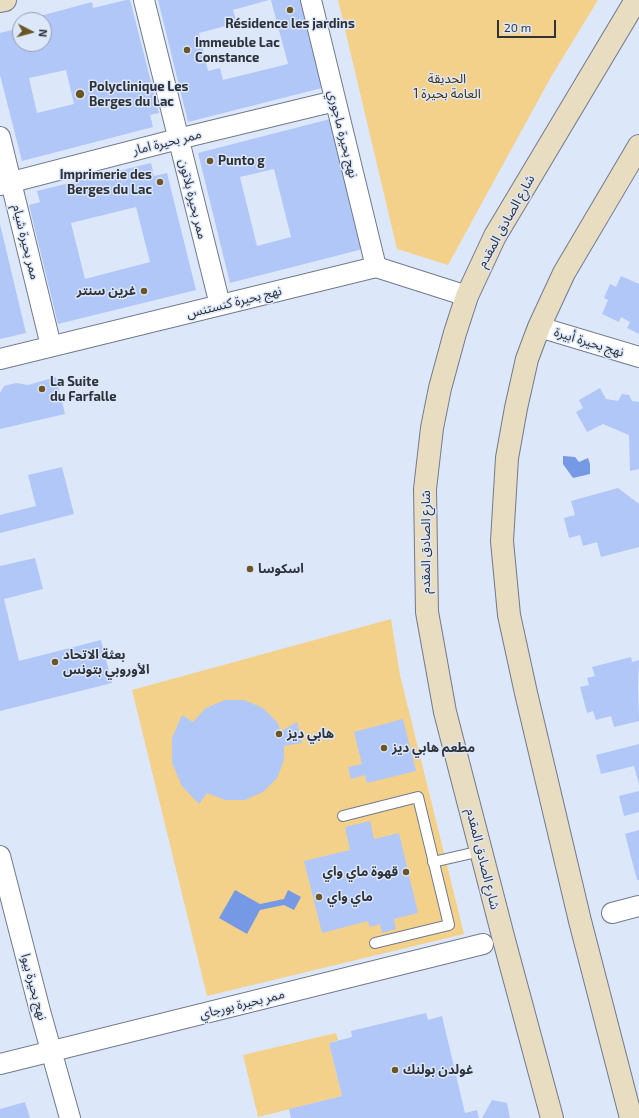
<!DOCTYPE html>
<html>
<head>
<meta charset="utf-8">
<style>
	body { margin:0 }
	#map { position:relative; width:639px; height:1118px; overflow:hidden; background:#dde7fa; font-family:"Exo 2",sans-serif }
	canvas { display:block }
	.north { position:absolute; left:12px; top:12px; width:40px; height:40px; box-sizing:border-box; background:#dde7fa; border:1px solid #979fad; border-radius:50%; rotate:96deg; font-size:11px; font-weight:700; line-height:16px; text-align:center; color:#2e3239 }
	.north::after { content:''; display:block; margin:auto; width:14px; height:18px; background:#6b5524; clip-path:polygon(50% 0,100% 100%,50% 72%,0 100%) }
	.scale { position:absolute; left:497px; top:20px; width:59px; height:18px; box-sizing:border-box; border:2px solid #2e3239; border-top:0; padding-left:5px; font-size:12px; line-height:14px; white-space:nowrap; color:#2e3239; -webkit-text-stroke:3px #dde7fa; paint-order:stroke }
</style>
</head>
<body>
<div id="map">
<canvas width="639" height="1118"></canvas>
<div class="north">N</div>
<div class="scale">20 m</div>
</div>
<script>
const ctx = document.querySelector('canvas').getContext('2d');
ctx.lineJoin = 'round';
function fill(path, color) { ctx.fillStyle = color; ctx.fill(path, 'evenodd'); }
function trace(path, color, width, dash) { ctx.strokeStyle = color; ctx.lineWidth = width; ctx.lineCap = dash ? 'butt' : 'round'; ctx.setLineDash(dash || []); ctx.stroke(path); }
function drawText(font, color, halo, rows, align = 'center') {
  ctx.font = font + ' "Exo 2","Noto Sans Arabic",sans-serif'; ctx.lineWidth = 3; ctx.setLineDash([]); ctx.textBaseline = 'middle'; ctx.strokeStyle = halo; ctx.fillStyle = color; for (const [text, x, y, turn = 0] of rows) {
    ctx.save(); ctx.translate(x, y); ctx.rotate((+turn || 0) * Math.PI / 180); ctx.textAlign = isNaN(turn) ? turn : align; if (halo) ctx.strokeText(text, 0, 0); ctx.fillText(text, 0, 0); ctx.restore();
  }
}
const green = new Path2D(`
	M338,0H598L551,77L448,265L397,249Z
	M391,619L400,675L464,934L207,996L132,690Z
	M336,1033L338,1040L329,1043L342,1096L258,1117L243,1055Z`);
const water = new Path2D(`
	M563,456L575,457L579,462L588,458L590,464V474L573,478L563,464Z
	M235,890L260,904L284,899L288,890L301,897L294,910L284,905L260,910L247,934L219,918Z`);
const building = new Path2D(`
	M126,0H130L159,113L150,115L153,127L22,161L0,75V33L20,28V44H44V20H42L40,16L92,2L93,8ZM66,70L74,104L37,113L29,78Z
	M158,0H269L233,10L237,23L199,33L208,71L220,68L223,80L288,64L271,0H304L326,87L188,122Z
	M330,119L363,249L230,283L198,153ZM274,169L291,237L257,246L240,177Z
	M151,163L154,176L167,173L196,290L58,324L29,205L40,202L37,191ZM136,207L150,262L85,279L71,223Z
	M0,224L26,333L0,339Z
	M621,276L639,284V334L627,328L630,322L621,317L619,322L602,314L608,300L604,298L610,284L616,287Z
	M56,377L65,414L0,429V393L4,386L16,383L28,385Z
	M600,388L606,399L618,401L622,394L629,395L632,401L639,402V469L630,471L629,435L603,424L587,432L576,412L583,408L579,400Z
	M62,467L74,514L0,533V515L36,506L28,475Z
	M618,488L639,504V547L601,557L597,542L583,546L580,535L569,538L564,518L575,515L571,501Z
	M35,558L43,589L4,599L19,661L101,640L112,683L0,711V566Z
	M631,657L632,662L639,660L638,687L639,721L614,727L611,716L596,720L593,711L587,713L580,687L589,685L587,678L595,676L592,667Z
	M225,700H244L263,708L277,722L281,731L297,722L302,743L284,746V760L277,778L263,792L245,800H225L207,793L199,804L182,786L172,763V738L182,715L193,722L206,708Z
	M403,719L416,771L367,783L365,775L351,779L348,767L362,764L354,732Z
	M639,744V785L634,766L601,774L596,755Z
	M639,791V812L624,816L619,796Z
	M370,821L374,839L399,833L418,913L394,919L396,929L382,933L380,924L370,927L368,921L322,933L304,861L350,850L345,827Z
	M639,830V880H637L625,834Z
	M426,1013L428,1020L442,1016L465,1113L477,1110L479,1118H291L289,1109L342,1096L329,1043L352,1037L351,1031Z
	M492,1100L507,1103L510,1118H482Z
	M25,1102L30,1118H0V1109Z`);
const lane = new Path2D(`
	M343,816L418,797L449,925L375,943
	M433,862L481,851`);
const street = new Path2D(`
	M144,0L220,305
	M311,0L376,267
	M0,137L51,346
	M0,185L178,139L335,101
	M539,327L639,357
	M0,359L376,267L467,296
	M0,856L40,1011L70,1118
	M612,913L639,906
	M0,1064L483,944`);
const secondary = new Path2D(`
	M0,1L5,0
	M552,1118L504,940L445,712L427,612L425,489L432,428L440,388L455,333L467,296L495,236L636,0
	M631,1118L580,921L526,693L509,615L502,541L507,458L516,408L527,359L539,327L564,273L639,146`);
const markers = [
	[290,10,4,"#6b5524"],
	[187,50,4,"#6b5524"],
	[80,94,5,"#6b5524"],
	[210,161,4,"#6b5524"],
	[160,182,4,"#6b5524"],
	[144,291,4,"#6b5524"],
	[42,389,4,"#6b5524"],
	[250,569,4,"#6b5524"],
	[55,662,4,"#6b5524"],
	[279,734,4,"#6b5524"],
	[384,748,4,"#6b5524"],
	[406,872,4,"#6b5524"],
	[319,897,4,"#6b5524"],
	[395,1070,4,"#6b5524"]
];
const poiNames = [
	["Résidence les jardins",290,24,"center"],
	["Immeuble Lac",195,43],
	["Constance",195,58],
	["Polyclinique Les",89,87],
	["Berges du Lac",89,102],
	["Punto g",218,161],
	["Imprimerie des",152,175,"right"],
	["Berges du Lac",152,190,"right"],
	["غرين سنتر",136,291,"right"],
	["La Suite",50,382],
	["du Farfalle",50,397],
	["اسكوسا",258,569],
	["بعثة الاتحاد",63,655],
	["الأوروبي بتونس",63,670],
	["هابي ديز",287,734],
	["مطعم هابي ديز",392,748],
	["قهوة ماي واي",398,872,"right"],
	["ماي واي",327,897],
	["غولدن بولنك",403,1070]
];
const parkNames = [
	["الحديقة",447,79],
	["العامة بحيرة 1",447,94]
];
const streetNames = [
	["نهج بحيرة ماجوري",343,134,76],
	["ممر بحيرة امار",167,142,-14],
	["ممر بحيرة بلاتون",193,199,76],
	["شارع الصادق المقدم",506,221,-61],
	["ممر بحيرة شيام",26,242,76],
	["نهج بحيرة كنستنس",234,302,-14],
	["نهج بحيرة أبيرة",589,342,17],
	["شارع الصادق المقدم",426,542,-90],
	["شارع الصادق المقدم",483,859,76],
	["نهج بحيرة بيوا",34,987,75],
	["ممر بحيرة بورجاي",242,1004,-14]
];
fill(green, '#f3d18b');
fill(water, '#7699e6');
fill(building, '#b0c7f7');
trace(lane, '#727a8c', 12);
trace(street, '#727a8c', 22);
trace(secondary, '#727a8c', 24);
trace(lane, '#fff', 10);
trace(street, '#fff', 20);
trace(secondary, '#e8dcc1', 22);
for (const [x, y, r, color] of markers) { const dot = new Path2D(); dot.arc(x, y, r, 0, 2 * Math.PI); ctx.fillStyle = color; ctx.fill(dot); trace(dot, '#dde7fa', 1.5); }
drawText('bold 13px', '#2e3239', '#dde7fa', poiNames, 'left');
drawText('13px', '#433209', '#dde7fa', parkNames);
drawText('13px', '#2e3239', '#dde7fa', streetNames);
</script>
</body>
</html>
